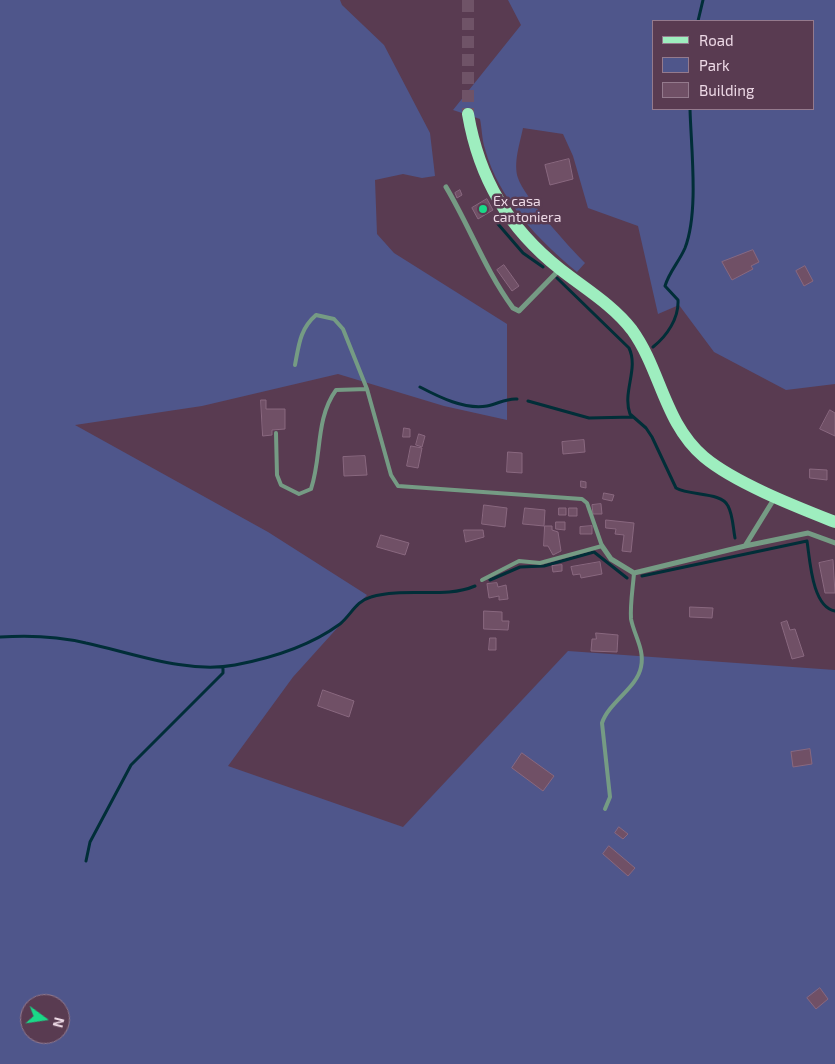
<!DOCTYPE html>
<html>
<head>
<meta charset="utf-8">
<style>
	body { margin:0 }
	#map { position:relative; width:835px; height:1064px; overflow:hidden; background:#593b51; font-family:"Exo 2",sans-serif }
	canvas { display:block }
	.legend { position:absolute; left:652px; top:20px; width:162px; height:90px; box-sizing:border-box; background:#593b51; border:1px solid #947a8d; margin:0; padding:6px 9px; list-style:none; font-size:15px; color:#edd9e6 }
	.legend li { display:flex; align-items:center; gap:10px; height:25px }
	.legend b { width:25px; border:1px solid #947a8d }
	.north { position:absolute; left:20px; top:994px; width:50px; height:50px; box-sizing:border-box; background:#593b51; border:1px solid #947a8d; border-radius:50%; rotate:104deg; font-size:14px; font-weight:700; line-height:20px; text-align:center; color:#edd9e6 }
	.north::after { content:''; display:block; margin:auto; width:18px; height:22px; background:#1ad988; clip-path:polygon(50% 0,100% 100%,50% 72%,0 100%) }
</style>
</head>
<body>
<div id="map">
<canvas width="835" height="1064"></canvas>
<ul class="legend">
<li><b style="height:6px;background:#9eeebf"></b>Road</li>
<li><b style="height:14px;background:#4f568b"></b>Park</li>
<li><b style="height:14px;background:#705066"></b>Building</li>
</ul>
<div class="north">N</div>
</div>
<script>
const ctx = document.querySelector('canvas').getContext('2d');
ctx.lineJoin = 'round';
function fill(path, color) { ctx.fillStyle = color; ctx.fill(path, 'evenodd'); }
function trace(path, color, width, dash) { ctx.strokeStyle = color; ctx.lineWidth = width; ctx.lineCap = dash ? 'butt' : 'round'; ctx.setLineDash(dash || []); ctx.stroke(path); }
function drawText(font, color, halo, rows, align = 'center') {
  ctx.font = font + ' "Exo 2",sans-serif'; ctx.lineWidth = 5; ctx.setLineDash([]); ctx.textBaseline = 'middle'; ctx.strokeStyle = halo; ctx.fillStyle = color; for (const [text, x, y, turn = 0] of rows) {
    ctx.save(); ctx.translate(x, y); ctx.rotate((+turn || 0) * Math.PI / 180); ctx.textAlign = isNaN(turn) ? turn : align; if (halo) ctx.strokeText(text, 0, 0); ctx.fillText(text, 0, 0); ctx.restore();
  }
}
const green = new Path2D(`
	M0,0H340L342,5L384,45L430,133L435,176L422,178L403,174L375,180L377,234L394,253L507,324V420L444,406L338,374L202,406L75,425L268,532L367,595L293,677L228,766L403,827L568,651L835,670V1064H0ZM30,1004H60V1034H30Z
	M508,0H835V384L786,390L714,352L679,305L658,314L638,226L588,208L573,156L563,134L523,128C520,143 513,163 518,178C524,197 569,247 585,263L577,272C539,241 498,198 485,149C482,140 482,129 480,119L453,110L521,25ZM654,21H814V109H654Z`);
const stream = new Path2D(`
	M698,21L703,0
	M498,224L523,253L543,267
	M557,278L629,348C639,369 622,392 630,414L646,428L652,437L676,488C690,496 722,492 728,506C733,515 733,528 735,538
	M653,347C667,336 679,318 678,300L665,286C669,272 679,262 685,248C699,212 691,148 690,109
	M420,387C439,397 465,410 487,406C498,404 506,398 517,399
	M528,401L589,418L633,417
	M642,576L807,541C810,560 812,607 835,611
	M490,580L520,567L544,566L594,552L627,578
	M0,637C30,635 57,636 86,643C133,653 187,674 235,665C272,658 310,646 340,624C351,615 356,601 371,597C405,587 445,599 475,586
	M86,861L90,842L131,765L223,673V667`);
const building = new Path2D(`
	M569,159L573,179L550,185L545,165Z
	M460,190L462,195L457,198L455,193Z
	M487,199L493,210L478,219L472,208Z
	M753,250L759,262L751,266L753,269L732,280L722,262Z
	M504,265L519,286L512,291L497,270Z
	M805,266L813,281L804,286L796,271Z
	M261,400H266V409H285V429L272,430V435L263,436Z
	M830,410L835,413V436L820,429Z
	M404,428L410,429V437H403Z
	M419,434L425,436L422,447L416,445Z
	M584,440L585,452L563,454L562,442Z
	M411,446L422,448L418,468L407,466Z
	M508,452L522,453V473L507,472Z
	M365,456L367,475L344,476L343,457Z
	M810,469L827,470V480L810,478Z
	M581,481L586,482V488L581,487Z
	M604,493L614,495L612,501L603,499Z
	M601,504L602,514H593L592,505Z
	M484,505L507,508L505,527L482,524Z
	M525,508L545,510L544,526L523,524Z
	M559,508H566V515H559Z
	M569,508H577V516H569Z
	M606,520L634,523L631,552L622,551L624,535L615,534L616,529L606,528Z
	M556,522H565V530L556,529Z
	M545,526H552V530L558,532L561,551L553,555L548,546H544Z
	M592,526V534H580V527Z
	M464,530H483L484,537L466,542Z
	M381,535L409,543L405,555L377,547Z
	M833,560L835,593H825L819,563Z
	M600,562L602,574L581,578L580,574L573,575L571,567Z
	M562,565V571L553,572L552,566Z
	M497,583L498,587L506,585L508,599L499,600V596L489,598L487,584Z
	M690,607L713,608L712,618L690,617Z
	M484,611L502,612V621H509L508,630L484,629Z
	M787,621L790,630L795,629L804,656L792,659L781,623Z
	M596,633L618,635L617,652L591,651L592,639H596Z
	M490,638H496V650H489Z
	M323,690L354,701L349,717L318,706Z
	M810,749L812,764L793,767L791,752Z
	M522,753L554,776L543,791L512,768Z
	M619,827L628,834L623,839L615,833Z
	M609,846L635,868L628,876L603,854Z
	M820,988L828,999L816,1009L807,998Z`);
const primaryTunnel = new Path2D(`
	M468,0V114`);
const lane = new Path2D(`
	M295,365C299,344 300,329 316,315L334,319L343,329L367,389L391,475L398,486L582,499L587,503L602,546L540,563L519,561L482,580
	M276,433L277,475L281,485L299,494L311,489C322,457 315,419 336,390L367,389
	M605,809L610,797L602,723C609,702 637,688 641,667C645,650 634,635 631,619C630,604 633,587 634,573`);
const street = new Path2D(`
	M446,187C470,227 485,270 513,308L519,311L560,269
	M602,546L611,559L634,573L745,546L774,499
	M745,546L808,533L835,543`);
const primary = new Path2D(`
	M468,114C479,178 508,228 560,269C584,288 613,305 632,330C661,370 664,423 704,457C735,483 797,507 835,522`);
const markers = [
	[483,209,5,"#1ad988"]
];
const poiNames = [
	["Ex casa",493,201],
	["cantoniera",493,217]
];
fill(green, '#4f568b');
trace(stream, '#012e38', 3);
fill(building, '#705066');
trace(building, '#89687f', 1);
trace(primaryTunnel, '#6f5367', 12, [12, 6]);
trace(lane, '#759b84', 4);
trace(street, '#759b84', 5);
trace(primary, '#9eeebf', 12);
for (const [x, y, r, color] of markers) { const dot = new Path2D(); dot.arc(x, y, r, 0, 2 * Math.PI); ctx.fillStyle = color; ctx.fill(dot); trace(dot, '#593b51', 2); }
drawText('14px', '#edd9e6', '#593b51', poiNames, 'left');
</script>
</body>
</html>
